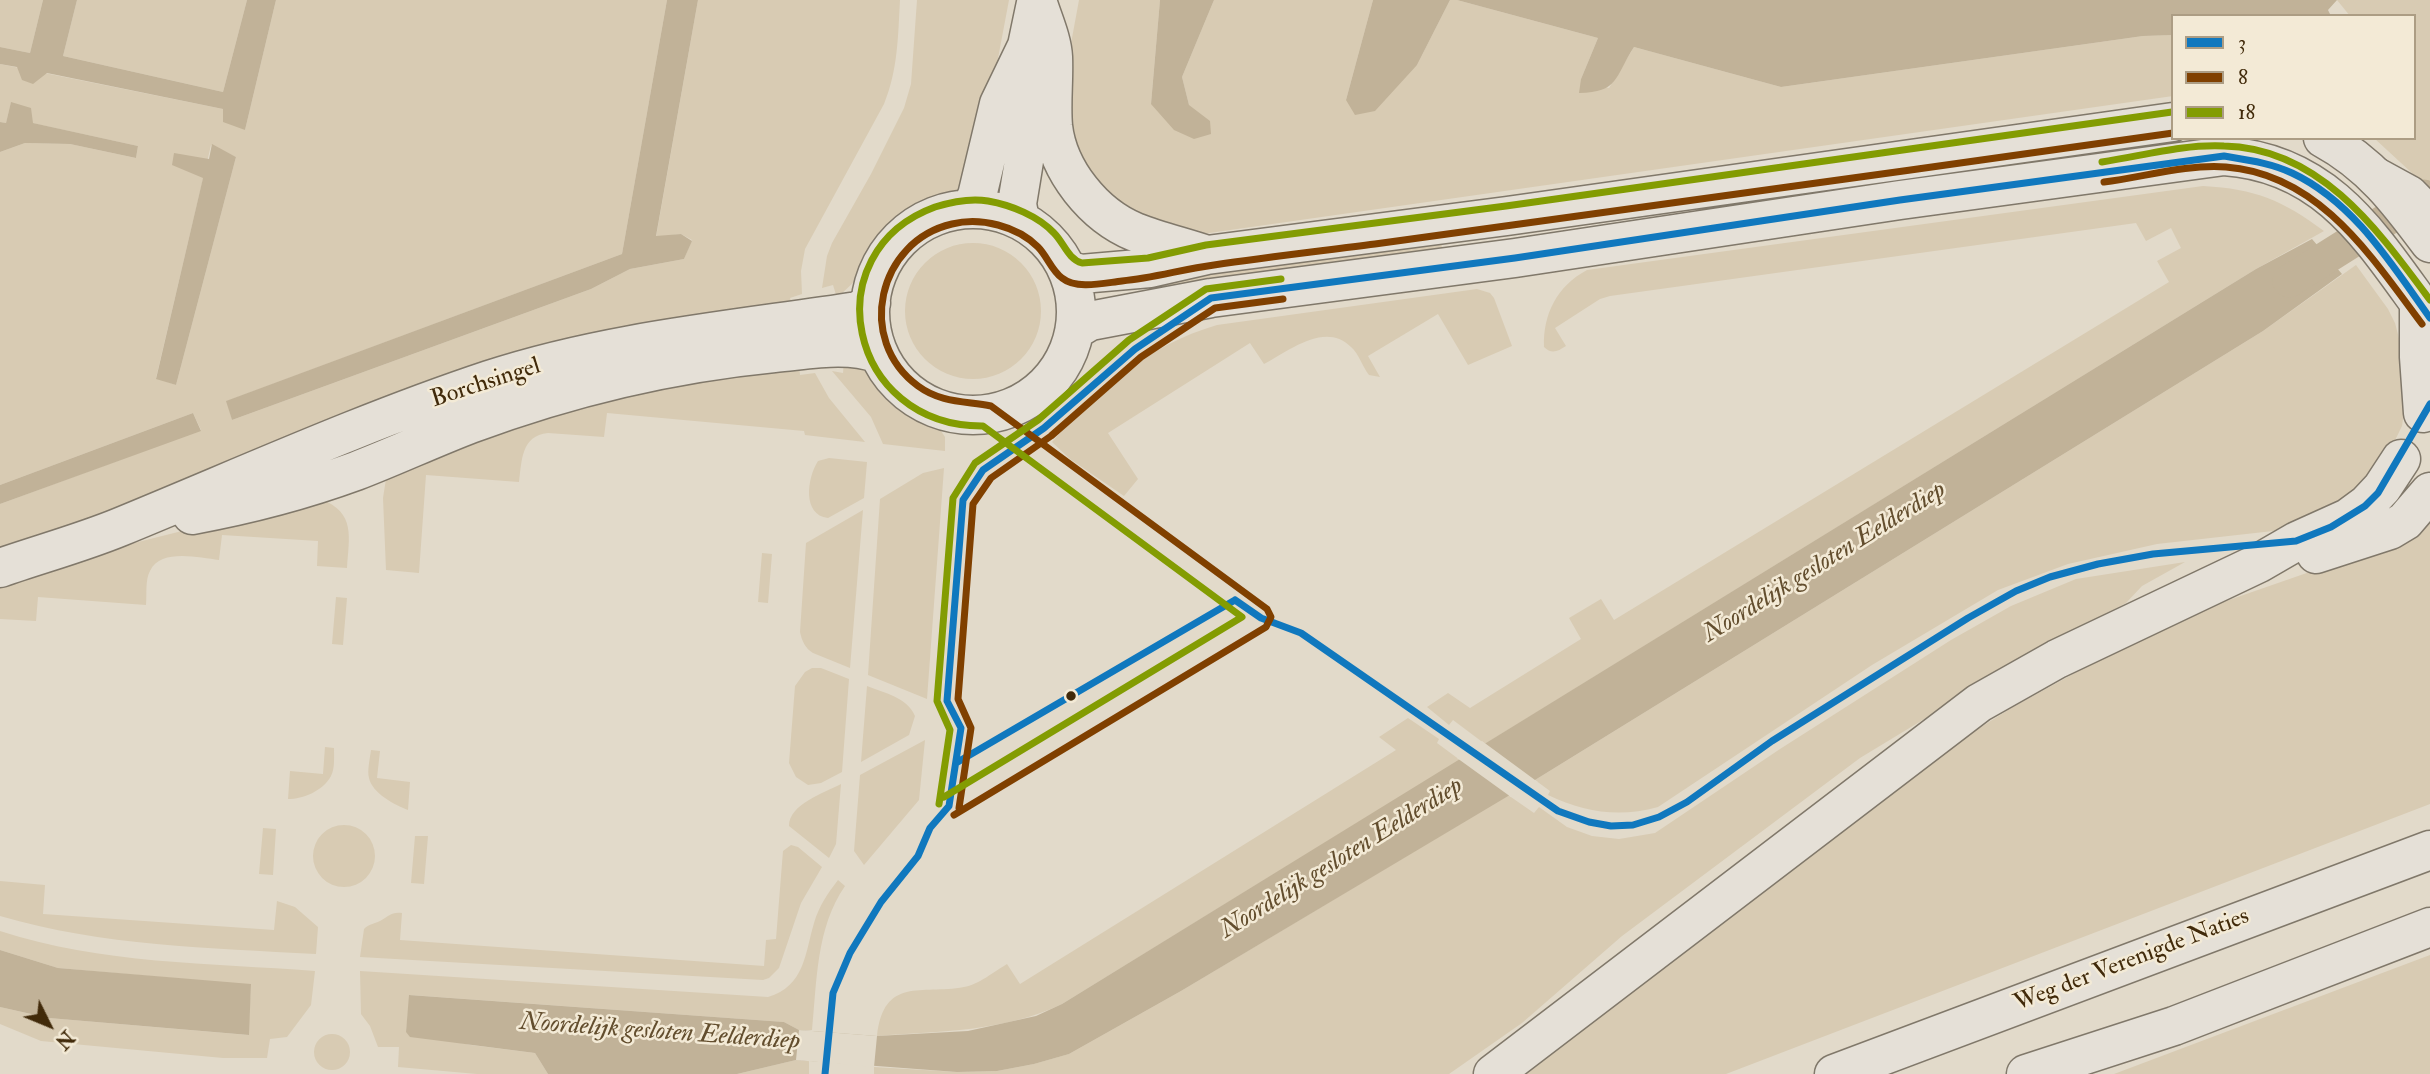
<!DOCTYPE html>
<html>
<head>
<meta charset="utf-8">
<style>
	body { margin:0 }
	#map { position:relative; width:2430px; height:1074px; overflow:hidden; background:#e2daca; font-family:"IM FELL Double Pica",serif }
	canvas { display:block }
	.legend { position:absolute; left:2171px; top:14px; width:245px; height:126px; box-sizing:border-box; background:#f3ead6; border:2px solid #ac9d84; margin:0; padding:9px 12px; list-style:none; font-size:21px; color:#412a0a }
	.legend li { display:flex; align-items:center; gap:14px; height:35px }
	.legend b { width:35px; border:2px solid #ac9d84 }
	.north { position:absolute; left:14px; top:990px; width:70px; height:70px; -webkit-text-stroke:5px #f3ead6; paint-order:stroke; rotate:133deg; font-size:19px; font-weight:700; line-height:28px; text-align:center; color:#412a0a }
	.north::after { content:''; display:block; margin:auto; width:24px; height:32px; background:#412a0a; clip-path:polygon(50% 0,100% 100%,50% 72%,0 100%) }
</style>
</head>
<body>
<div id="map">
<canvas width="2430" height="1074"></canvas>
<ul class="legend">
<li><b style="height:9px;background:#1078be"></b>3</li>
<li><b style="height:9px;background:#804000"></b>8</li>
<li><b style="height:9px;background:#839c02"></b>18</li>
</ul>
<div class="north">N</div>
</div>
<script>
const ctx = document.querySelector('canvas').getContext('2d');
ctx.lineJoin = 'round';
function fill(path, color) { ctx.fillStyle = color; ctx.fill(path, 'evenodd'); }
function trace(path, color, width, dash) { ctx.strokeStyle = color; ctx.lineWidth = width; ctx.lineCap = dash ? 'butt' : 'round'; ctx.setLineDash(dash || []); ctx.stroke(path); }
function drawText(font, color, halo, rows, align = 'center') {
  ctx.font = font + ' "IM FELL Double Pica",serif'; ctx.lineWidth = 5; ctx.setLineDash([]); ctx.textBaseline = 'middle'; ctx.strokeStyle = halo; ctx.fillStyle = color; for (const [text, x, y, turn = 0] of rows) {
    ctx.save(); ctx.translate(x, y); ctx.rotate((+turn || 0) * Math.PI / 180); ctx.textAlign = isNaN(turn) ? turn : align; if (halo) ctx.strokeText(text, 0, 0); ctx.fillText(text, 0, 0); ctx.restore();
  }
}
const green = new Path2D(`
	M0,0H43L30,53L0,47Z
	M77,0H247L223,92L63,56Z
	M276,0H667L622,254L227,401L232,420L591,289L630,269L684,259L692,240L681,234L656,237L698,0H900C898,36 898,70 884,104L805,249L801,271L802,294L790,298L794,310L169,490L0,549V504L201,430L193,413L0,485V152L25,143L70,144L136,158L138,146L32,123L11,103L6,123L0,122V64L223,109L245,130ZM211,145L236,157L176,385L156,378Z
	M917,0H1009L989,106L966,183L948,197L904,218L890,230L877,245L857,279L837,298L833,285L822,288L827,256L832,243L871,174L904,108L911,84Z
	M1079,0H1160L1151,104L1189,105L1182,77L1214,0H1373L1346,100L1417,65L1450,0H1457L1598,38L1581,79L1609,88L1634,47L1781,87L2143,36L2173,35V96L1202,234L1126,212L1097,184L1068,130L1070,49Z
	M2337,0H2430V194L2413,174L2374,138H2414V16H2350Z
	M2203,186C2256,189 2282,200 2324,231L2256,269L1485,744L1453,720L1449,725L1427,707L1448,693L1470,708L1581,639L1569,618L1601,599L1614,620L2169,282L2157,261L2181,248L2171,228L2146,241L2136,223L1610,296L1600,299L1555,328L1566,346C1558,351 1552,355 1544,347C1543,314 1557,286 1587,270Z
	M1440,233L1443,256L1159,300L1156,276Z
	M905 311a68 68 0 1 1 136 0a68 68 0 1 1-136 0Z
	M2356,265L2388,309L2395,323L2409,376L2402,426L2379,473L2344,509L2282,530L2157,544L2068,564L1998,590L1872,665L1658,807C1619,818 1584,812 1548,795L1550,791L1535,780L2263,331Z
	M1477,289L1490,293L1494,298L1512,346L1468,365L1438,314L1368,356L1380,377L1369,375C1362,366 1359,354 1351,347C1325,321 1289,351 1264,364L1250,343L1108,433L1138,479L1124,496L1070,459L1052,442C1101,388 1146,346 1217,325Z
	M844,360L868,372L901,403L939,428L945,437V451L883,444L871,417L832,371L843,373Z
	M799,362L800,375L815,373L829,398L865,442L805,435L804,431L607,413L604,437L548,433C521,436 522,460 519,482L426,475L419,573L386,570L383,498L386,479L568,402Z
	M829,458L867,462L864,498L828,518C802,515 807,478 818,461Z
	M944,468L927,699L868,675L880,499L923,473Z
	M321,499C356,513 349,537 347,568L317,566L318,541L222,535L219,560C199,558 161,548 150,571C145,580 147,594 146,605L38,597L36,621L0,619V582L94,553L302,501Z
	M863,510L850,668L813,653C805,648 802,641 800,632L806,543Z
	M2430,512V804L1726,1074H1515L1957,742L2013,707L2117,650L2209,607L2390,544Z
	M762,553L772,554L768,603L758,602Z
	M2185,562L2142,586L2126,603L2033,653L1860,758L1622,936L1522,1023L1449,1074H874V1067L957,1072L997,1071L1034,1064L1069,1054L1181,991L1508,795L1534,813L1539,807L1567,827L1592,836L1619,839L1655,833L1780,749L1951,640L2011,606L2076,579Z
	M336,597L347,598L343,645L332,644Z
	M812,668H821L849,679L842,772L821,783L808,785L796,777L789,763L795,686L805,672Z
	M867,686C884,693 907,697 915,716L909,735L861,762Z
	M1408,718L1439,739L1437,743L1460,760L1062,1004C1003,1032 941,1031 877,1036C884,976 921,995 964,987C978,985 995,971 1007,964L1020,984L1396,750L1379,737Z
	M925,740L919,800L864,865L854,851L860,775Z
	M325,747L334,748C334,756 335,769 331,776C323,791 303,799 288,799L290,771L323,774Z
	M371,750L380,751L377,778L410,782L408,810C395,805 372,793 369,778C367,771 370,758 371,750Z
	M841,784L836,844L829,858L789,826C789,804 824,793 841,784Z
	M313 856a31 31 0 1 1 62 0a31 31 0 1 1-62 0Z
	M263,828L276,829L273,875L259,874Z
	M415,836H428L424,884L411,883Z
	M791,845L798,847L822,867L801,903L779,968L769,978L763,980L360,957L364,929C369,924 374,924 380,921C390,916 390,912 402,913L400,940L764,966L766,940L776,939L783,851Z
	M838,880L845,886C816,928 817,981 812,1030H799L784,1022L410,995L406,1032L471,1045L535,1053L548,1074H477L398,1067L399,1047H378L370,1026L361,1014L360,971L768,997C805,986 805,953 814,923C819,906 828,893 838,880Z
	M0,881L45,885L43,914L274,930L277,901L295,907L318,927L316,954C209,948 103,946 0,916Z
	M0,931C100,964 211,963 315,971L311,1005L287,1037L270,1039L267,1058H223L41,1041L0,1024V1007L49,1018L248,1035L251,985L58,968L0,950Z
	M2430,955V1074H2114Z
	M314 1052a18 18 0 1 1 36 0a18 18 0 1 1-36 0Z
	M796,1060L809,1061V1074H737Z`);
const water = new Path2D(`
	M43,0H77L63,56L223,92L247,0H276L245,130L223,122V109L47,73L33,84L22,80L17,67L0,64V47L30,53Z
	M667,0H698L656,236L681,234L692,241L684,259L630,269L591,289L232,420L226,401L622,254Z
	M1160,0H1214L1182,77L1189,105L1210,121L1211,134L1194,139L1174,130L1151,104Z
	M1373,0H1450L1417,65L1375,111L1355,115L1346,100Z
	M1457,0H2337L2328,10L2331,16H2173V35L2143,36L1781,87L1634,47C1614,78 1619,92 1579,93L1581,79L1598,38Z
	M11,102L31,108L33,123L138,146L136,158L70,144L25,143L0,152V122L6,123Z
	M212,144L236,157L176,385L156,379L203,178L172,165L174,153L209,159Z
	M2312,239L2342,274L2263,331L1535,780L1181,991L1069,1054L1034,1064L997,1071L957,1072L796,1060L737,1074H548L535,1053L410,1037L406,1032L409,995L784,1022L799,1030L877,1036L968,1031L1036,1016L1062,1004L2256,269Z
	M193,413L201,431L0,504V485Z
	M0,950L58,968L251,984L249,1035L49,1018L0,1007Z`);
const pier = new Path2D(`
	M1482,741L1535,780L1538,782L1511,797L1457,758Z
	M799,1030L877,1036L874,1067L796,1060Z`);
const canal = new Path2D(`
	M2289,281L2424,196`);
const major = new Path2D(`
	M1037,0C1042,18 1052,38 1053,57C1054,80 1051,103 1053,126C1058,171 1094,215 1135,232C1158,241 1183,247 1207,255
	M2323,138C2371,164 2398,200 2430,243
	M970,209L977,196L999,104L1027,46L1036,3
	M870 312a103 103 0 1 1 206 0a103 103 0 1 1-206 0Z
	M1020,220L1017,204L1032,112L1030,84
	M1068,270L1081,274L1150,268L1207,255L1507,216L2173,122
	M2419,304V357L2423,413
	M1075,330L1090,321L1211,298L1515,258L1900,200L2224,156C2330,163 2373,241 2430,318
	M192,515C247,505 304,490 356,471C395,456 431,439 470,424C567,388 671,363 774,353C809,350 847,342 879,354
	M0,568C40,554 81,543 120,527C242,477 363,422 489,380C608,341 734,330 858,311L871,303`);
const highway = new Path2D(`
	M2376,177L2409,195L2430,216
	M2316,554L2390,530L2405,521L2430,492
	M1493,1074L1979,703L2057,659L2259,563L2297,541L2348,518L2367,504L2382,488L2401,459
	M1834,1074L2430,850
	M2026,1074L2174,1026L2430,927`);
const bus1 = new Path2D(`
	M1235,600L1261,618L1301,633L1558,811L1589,822L1611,826L1633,825L1659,817L1687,802L1772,741L1968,618L2016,591L2050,577L2098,564L2153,554L2296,541L2331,527L2365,506L2378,493L2430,404
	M956,763L1235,600
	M825,1074L833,993L850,953L881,902L918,856L930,828L949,806L961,728L947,701L963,500L983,470L1044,428L1135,349L1211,298L1515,258L1900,200L2224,156C2248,160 2271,163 2292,173C2354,202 2392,265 2430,318`);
const bus2 = new Path2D(`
	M2104,182C2144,177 2186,164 2226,167C2319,174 2371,256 2422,324
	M959,808L971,728L958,699L973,504L991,478L1051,436L1141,357L1215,308L1283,299
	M954,815L1266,627L1271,617L1267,609L991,406C965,401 941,403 918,386C855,340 878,241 952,224C981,217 1017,226 1038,247C1047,256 1052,271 1062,278C1077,290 1104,283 1122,281C1154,278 1183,269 1214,265C1267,257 1321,251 1375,244C1641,209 1907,170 2173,133`);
const bus3 = new Path2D(`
	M2102,162C2142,156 2183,144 2224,146C2320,148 2378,230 2430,300
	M944,797L1242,617L983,426C848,427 812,252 935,207C951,202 971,198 988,201C1011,205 1038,216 1054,233C1064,243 1068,259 1082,263L1148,258L1206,245L1506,206L2172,112
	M939,804L950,730L937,701L953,498L975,463L1038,420L1129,340L1206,289L1281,279`);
const markers = [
	[1071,696,6,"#412a0a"]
];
const streetNames = [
	["Borchsingel",486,384,-18],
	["Weg der Verenigde Naties",2132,961,-21]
];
const waterNames = [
	["Noordelijk gesloten Eelderdiep",1825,563,-32],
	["Noordelijk gesloten Eelderdiep",1342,859,-32],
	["Noordelijk gesloten Eelderdiep",660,1033,4]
];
fill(green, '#d8cbb3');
fill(water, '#c1b298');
fill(pier, '#e2daca');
trace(canal, '#c1b298', 33);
trace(major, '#80786a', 41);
trace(highway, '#80786a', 41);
trace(major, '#e5e0d7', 38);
trace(highway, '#e5e0d7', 38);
trace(bus1, '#1078be', 7);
trace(bus2, '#804000', 7);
trace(bus3, '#839c02', 7);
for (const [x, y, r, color] of markers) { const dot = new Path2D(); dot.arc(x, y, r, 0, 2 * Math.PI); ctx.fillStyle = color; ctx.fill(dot); trace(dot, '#f3ead6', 2.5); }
drawText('24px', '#412a0a', '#f3ead6', streetNames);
drawText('italic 26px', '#634e2e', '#f3ead6', waterNames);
</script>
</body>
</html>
